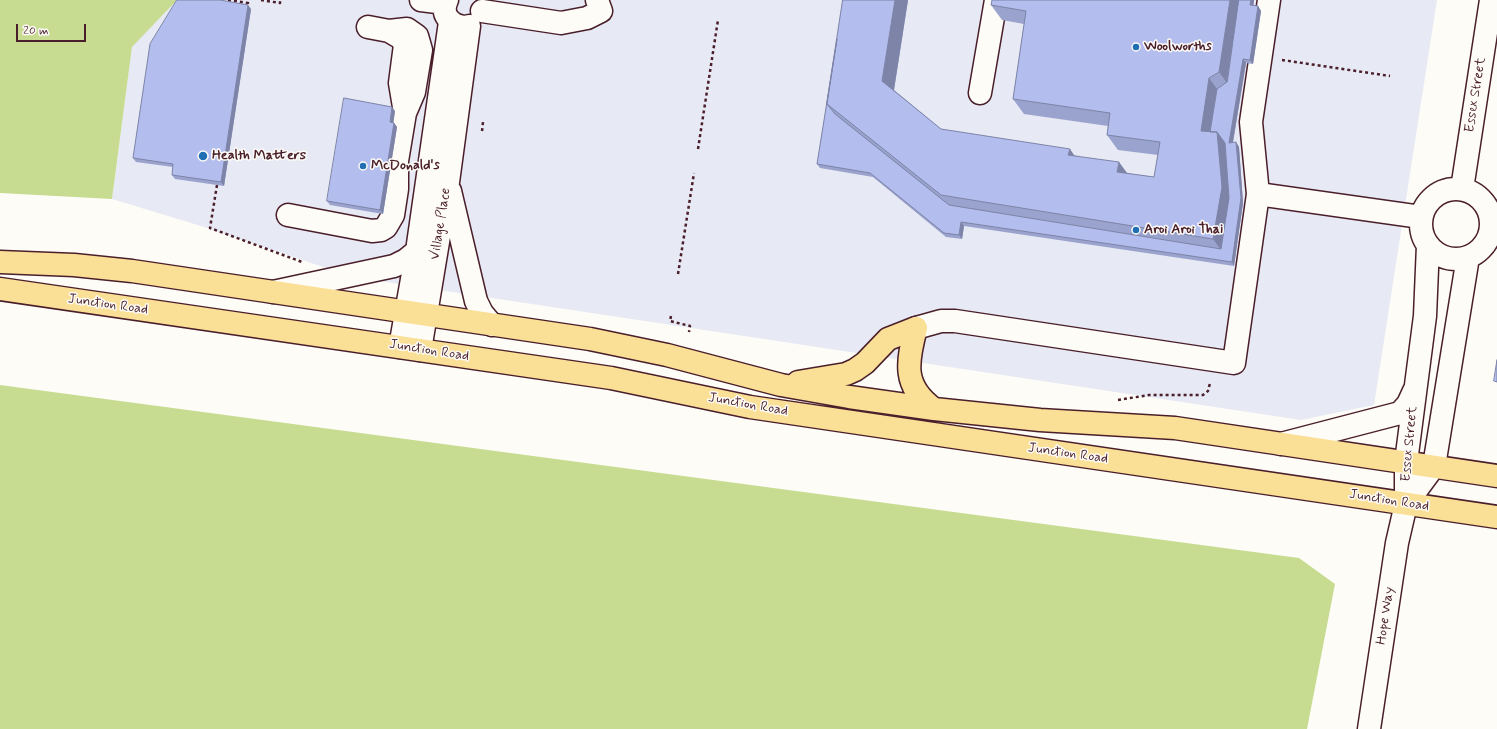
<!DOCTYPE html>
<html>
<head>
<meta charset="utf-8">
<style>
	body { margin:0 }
	#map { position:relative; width:1497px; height:729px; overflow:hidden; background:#fdfcf7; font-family:Mynerve,sans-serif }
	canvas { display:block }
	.scale { position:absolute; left:16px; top:24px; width:70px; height:18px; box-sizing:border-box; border:2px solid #4a1f2b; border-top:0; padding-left:5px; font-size:12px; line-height:14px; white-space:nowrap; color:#4a1f2b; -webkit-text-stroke:3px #fdfcf7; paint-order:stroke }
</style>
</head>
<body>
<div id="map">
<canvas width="1497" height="729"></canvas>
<div class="scale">20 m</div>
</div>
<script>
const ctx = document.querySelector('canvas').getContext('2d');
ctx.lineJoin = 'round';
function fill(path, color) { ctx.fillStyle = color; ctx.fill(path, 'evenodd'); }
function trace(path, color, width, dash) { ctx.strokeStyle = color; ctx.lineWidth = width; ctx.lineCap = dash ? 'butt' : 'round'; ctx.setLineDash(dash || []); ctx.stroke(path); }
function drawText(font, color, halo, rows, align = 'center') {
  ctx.font = font + ' Mynerve,sans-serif'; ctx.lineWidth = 3; ctx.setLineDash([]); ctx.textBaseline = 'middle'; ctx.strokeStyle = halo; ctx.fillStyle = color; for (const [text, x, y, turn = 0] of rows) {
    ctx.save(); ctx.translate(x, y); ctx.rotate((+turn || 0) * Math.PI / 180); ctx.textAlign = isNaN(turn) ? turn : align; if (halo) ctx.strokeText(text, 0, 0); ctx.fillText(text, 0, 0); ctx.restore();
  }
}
const built = new Path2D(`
	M177,0H1437L1374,405L1301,420L353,277L201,226L112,199L132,46Z`);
const green = new Path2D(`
	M0,0H177L132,47L112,199L0,193Z
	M0,385L1299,558L1335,584L1307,729H0Z`);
const path = new Path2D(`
	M228,0L248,3L247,7
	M261,0L280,3V0
	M1282,60L1390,76
	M482,131L483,122
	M698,149L718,20
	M217,185L210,228L302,262
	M678,274L694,173
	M671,316L670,321L690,326L689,332
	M1118,400L1149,395H1203L1208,391L1210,383`);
const minor = new Path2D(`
	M421,0L445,3
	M447,0C440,14 450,25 464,27
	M482,11L561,23L587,18L601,11L597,0
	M389,31L401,38L405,45L400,83L405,113
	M980,93L996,0
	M1462,189L1491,0
	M1421 224a35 35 0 1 1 70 0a35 35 0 1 1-70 0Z
	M450,191L476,301L482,313L492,325
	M1258,194L1421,217
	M288,215L372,231L381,230L386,227L393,215L397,189V161L405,113L414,92L421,50L417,36L407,29L389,31L368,27
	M273,292L394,266L406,260L417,251
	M916,328L941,321H955L1234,363L1258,194L1251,122L1269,0
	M400,347L417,251L450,22
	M420,350L448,182L469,26
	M1281,444L1400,413L1408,404L1414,391
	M1406,504L1434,466L1468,257
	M1369,729L1397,543L1406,504V462L1425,316L1428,245`);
const major = new Path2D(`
	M0,262L74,265L132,271L590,339L667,355L781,385L849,397L934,409L1040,420L1175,428L1497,476
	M0,289L611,378L750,407L1497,517
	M916,328C907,362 902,386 934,409
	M798,382L846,374L855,370L865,363L888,339L916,328`);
const wall = new Path2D(`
	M843,0H908L894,90L941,129L1074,155L1127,173L1154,177L1158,155L1118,150L1107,135L1108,126L1024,114L1013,99L1024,24L1002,20L991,5L992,0H1254L1253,6H1258L1261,11L1253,64L1246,63L1233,143L1236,142L1239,147L1243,203L1234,266L964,226L962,239L946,237L873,177L820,168L817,164Z
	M251,9L224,186L175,179L172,175L173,167L136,162L133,158Z
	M395,111L393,122L394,123L397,127L383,214L330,205L327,201Z`);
const shadedWall = new Path2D(`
	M895,0H908L893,96L882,81Z
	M1230,0H1243L1230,87L1219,72Z
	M1251,0H1254L1253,9L1250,5Z
	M248,5L251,9L224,186L221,182Z
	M1258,6L1261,11L1253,64L1250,60Z
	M1243,59L1246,63L1232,147L1229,143Z
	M1209,78L1220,93L1212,142L1201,131Z
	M392,107L395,111L393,126L390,122Z
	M394,123L397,127L383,214L380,210Z
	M1217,132L1228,147L1232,202L1224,254L1213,239Z
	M1236,142L1239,147L1243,203L1234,266L1232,262Z
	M1070,149L1080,164L1068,155Z
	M1119,162L1130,177L1117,172Z
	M961,222L964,226L962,239L959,235Z`);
const building = new Path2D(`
	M177,0H220L248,5L221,182L172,175L173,164L133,158L150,44Z
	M843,0H895L882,81L941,129L1070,149L1068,155L1119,162L1117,172L1154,177L1160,142L1107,135L1110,113L1013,99L1026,11L991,5L992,0H1230L1219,72L1209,78L1201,131L1217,132L1222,187L1213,239L941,195L827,104Z
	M1239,0H1251L1250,5L1258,6L1250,60L1243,59L1229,143L1236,142L1241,198L1232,262L961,222L959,235L944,233L870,173L817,164L837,39L827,104L835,114L949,205L1221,249L1229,198L1225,143L1217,132H1210L1217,89L1227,82Z
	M344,98L392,107L390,122L394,123L380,210L327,201Z
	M1497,360V382L1494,381Z`);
const markers = [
	[1136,47,4,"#1f6fb2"],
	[203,156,5,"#1f6fb2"],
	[363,166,4,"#1f6fb2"],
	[1136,230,4,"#1f6fb2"]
];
const poiNames = [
	["Woolworths",1144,47],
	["Health Matters",212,156],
	["McDonald's",371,166],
	["Aroi Aroi Thai",1144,230]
];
const streetNames = [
	["Essex Street",1476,95,-81],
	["Village Place",441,224,-81],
	["Junction Road",108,305,8],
	["Junction Road",429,351,9],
	["Junction Road",748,405,10],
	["Essex Street",1410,444,-85],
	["Junction Road",1068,454,8],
	["Junction Road",1389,501,9],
	["Hope Way",1386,616,-82]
];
fill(built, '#e7e9f4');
fill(green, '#c7dc91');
trace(minor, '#4a1f2b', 25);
trace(major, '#4a1f2b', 25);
trace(path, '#4a1f2b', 2.5, [3, 3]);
trace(minor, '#fdfcf7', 22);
trace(major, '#fadf96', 22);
fill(wall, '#9aa3cd');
fill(shadedWall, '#7d84a7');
fill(building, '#b3bdee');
trace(building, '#7d84a7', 1);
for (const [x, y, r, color] of markers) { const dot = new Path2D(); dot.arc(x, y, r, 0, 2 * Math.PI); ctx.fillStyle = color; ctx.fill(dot); trace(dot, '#fdfcf7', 1.5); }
drawText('bold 14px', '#4a1f2b', '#fdfcf7', poiNames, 'left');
drawText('14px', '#4a1f2b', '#fdfcf7', streetNames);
</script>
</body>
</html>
